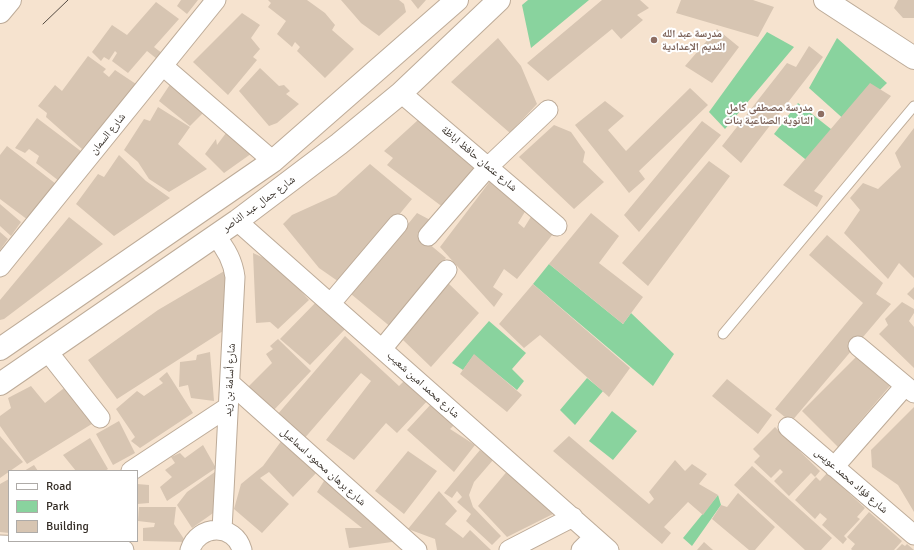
<!DOCTYPE html>
<html>
<head>
<meta charset="utf-8">
<style>
	body { margin:0 }
	#map { position:relative; width:914px; height:550px; overflow:hidden; background:#f6e3cf; font-family:Signika,sans-serif }
	canvas { display:block }
	.legend { position:absolute; left:8px; top:470px; width:130px; height:72px; box-sizing:border-box; background:#fff; border:1px solid #aeaba8; margin:0; padding:5px 7px; list-style:none; font-size:12px; color:#342d26 }
	.legend li { display:flex; align-items:center; gap:8px; height:20px }
	.legend b { width:20px; border:1px solid #aeaba8 }
</style>
</head>
<body>
<div id="map">
<canvas width="914" height="550"></canvas>
<ul class="legend">
<li><b style="height:5px;background:#fff"></b>Road</li>
<li><b style="height:11px;background:#89d39e"></b>Park</li>
<li><b style="height:11px;background:#d7c5b2"></b>Building</li>
</ul>
</div>
<script>
const ctx = document.querySelector('canvas').getContext('2d');
ctx.lineJoin = 'round';
function fill(path, color) { ctx.fillStyle = color; ctx.fill(path, 'evenodd'); }
function trace(path, color, width, dash) { ctx.strokeStyle = color; ctx.lineWidth = width; ctx.lineCap = dash ? 'butt' : 'round'; ctx.setLineDash(dash || []); ctx.stroke(path); }
function drawText(font, color, halo, rows, align = 'center') {
  ctx.font = font + ' Signika,"Noto Naskh Arabic",sans-serif'; ctx.lineWidth = 4; ctx.setLineDash([]); ctx.textBaseline = 'middle'; ctx.strokeStyle = halo; ctx.fillStyle = color; for (const [text, x, y, turn = 0] of rows) {
    ctx.save(); ctx.translate(x, y); ctx.rotate((+turn || 0) * Math.PI / 180); ctx.textAlign = isNaN(turn) ? turn : align; if (halo) ctx.strokeText(text, 0, 0); ctx.fillText(text, 0, 0); ctx.restore();
  }
}
const green = new Path2D(`
	M528,0H589L531,48L522,5Z
	M767,32L794,47L725,129L709,112Z
	M837,38L887,83L847,122L809,88Z
	M798,103L836,133L810,163L774,134Z
	M549,264L623,324L631,313L674,354L653,386L533,284Z
	M489,321L526,353L512,369L524,381L517,390L474,355L463,370L452,363Z
	M587,378L603,391L575,425L560,410Z
	M612,411L637,431L613,460L589,441Z
	M718,495L721,505L692,546L683,538Z`);
const building = new Path2D(`
	M181,0H198L187,14L177,6Z
	M268,0H307L325,13L335,25L332,30L354,49L325,78L297,51L300,47L295,42L292,47L277,34L286,21L268,7L271,3Z
	M341,0H399L404,4L406,12L379,36L361,23Z
	M411,0H426L418,9Z
	M602,0H640L649,8L637,15L643,20L621,39L612,29L548,81L527,63Z
	M681,0H753L774,7L758,37L676,13Z
	M898,0H914V18H903L894,8Z
	M156,2L179,19L154,47L163,54L157,59L147,51L128,73L112,61L117,53L115,51L109,60L104,57L101,61L92,52L112,25L127,35Z
	M242,13L260,25L251,38L260,49L253,57L257,60L228,95L193,62Z
	M717,29L739,47L712,83L685,66Z
	M498,38L521,66L537,104L510,133L451,82Z
	M809,46L823,57L741,163L722,146L787,63L796,67Z
	M88,56L106,69L103,72L109,77L115,70L136,84L82,149L46,117L47,113L38,106L55,85L62,91Z
	M260,68L279,86L284,85L290,91L286,94L299,104L277,123L269,126L239,91Z
	M175,77L208,108L190,126L159,101Z
	M870,83L891,96L814,191L823,196L817,207L783,185Z
	M690,88L708,105L639,171L645,179L629,193L575,125L605,101L624,116L608,130L626,151Z
	M158,107L190,127L178,144L207,169L169,192L149,179L138,162L124,150L144,119L150,121Z
	M37,118L82,152L59,181L36,163L39,156L29,149L25,153L15,148Z
	M418,120L475,168L444,208L387,165L393,158L384,151Z
	M702,121L721,135L639,232L624,215Z
	M554,125L571,132L585,152L583,162L604,182L574,209L519,157Z
	M914,128V278L899,263L888,279L844,233L860,210L850,198L863,183L878,189L901,167L895,153Z
	M229,129L255,151L224,173L205,154L216,139L217,145Z
	M7,146L56,184L28,220L0,199V155Z
	M119,155L146,181L170,198L114,236L76,204L98,174L104,177Z
	M709,161L730,176L648,286L622,263Z
	M370,164L412,199L342,284L319,268L283,224L292,215L336,195Z
	M491,180L526,210L518,223L524,228L532,215L553,234L517,279L504,269L493,287L503,294L494,307L440,247Z
	M0,204L21,222L11,236L0,226Z
	M417,213L434,222L422,238L446,258L392,328L351,294Z
	M591,213L619,236L599,263L643,297L623,324L549,264Z
	M69,217L103,244L4,319L0,320V300Z
	M0,232L8,239L0,250Z
	M827,235L883,283L876,294L891,304L791,422L775,409L863,303L809,255Z
	M253,253L275,263L309,300L278,329L270,322L256,323Z
	M226,270L223,331L117,399L88,360L158,310Z
	M445,280L479,313L431,367L403,340Z
	M533,284L630,368L609,397L540,335L524,348L499,324Z
	M914,287V300L907,294Z
	M320,298L348,326L310,365L280,339Z
	M902,302L914,309V313L909,321L914,327V368L879,334L888,325L885,319Z
	M345,336L399,386L408,377L430,398L397,433L386,423L354,460L326,440L371,381L361,373L303,440L277,415Z
	M278,339L311,371L272,412L248,387L272,363L266,354L273,349L270,346Z
	M862,351L895,380L838,447L802,411Z
	M210,352L214,401L191,398L188,385L179,387L180,362L196,360L197,355Z
	M474,354L522,395L507,412L460,374Z
	M167,372L193,413L140,448L131,441L135,437L116,409L137,391L144,396L163,383L159,379Z
	M727,379L772,415L758,434L712,396Z
	M68,385L95,422L27,464L0,426V416L11,408L8,398L31,386L45,403Z
	M433,402L457,422L450,429L475,445L454,472L407,430Z
	M914,407V512L898,485L872,467L871,450Z
	M119,421L135,453L113,465L96,434Z
	M775,427L820,471L815,477L811,473L789,496L774,481L783,472L780,469L771,478L754,462L760,456L753,449Z
	M0,436L23,462L0,478Z
	M285,436L320,469L293,497L269,472L260,478L289,504L262,533L234,509L241,484L263,466Z
	M569,436L649,504L654,499L649,492L675,460L685,471L692,464L707,474L699,484L718,495L703,515L688,502L664,527L671,533L662,544L553,451Z
	M90,438L108,469L105,471H76L63,455Z
	M203,445L216,468L167,501L160,487L172,477L165,470L175,463L171,457L180,453L185,458Z
	M480,450L493,460L474,482L469,495L473,507L501,536L492,545L466,521L471,514L457,502L462,497L457,491L452,498L444,493Z
	M408,451L437,471L404,514L375,491Z
	M34,465L38,471H24Z
	M752,466L832,538L821,550H805L734,485Z
	M219,469L216,511L192,528L177,505L187,492Z
	M509,469L559,511L507,537L478,506Z
	M329,473L399,541L349,548L345,528H362L317,492Z
	M827,473L865,508L857,517L860,519L844,536L847,539L843,544L822,525L827,519L820,513L815,519L795,500L816,477L820,481Z
	M9,479V533L0,532V484Z
	M137,484L149,485V503L137,504Z
	M439,491L457,511L445,524L463,538L470,530L491,550H437L435,539L408,529Z
	M738,493L775,527L755,550H749L712,519L721,505L727,507Z
	M139,507H176L174,524L186,542L143,541V528L154,527L155,523L138,521Z
	M869,512L902,541L894,550H852L851,549L855,544L847,537Z
	M704,542L713,550H697Z
	M902,544L905,546L907,544L914,550H896Z`);
const lane = new Path2D(`
	M723,334L914,106`);
const street = new Path2D(`
	M163,66L273,161
	M401,93L557,226
	M237,221L609,550
	M215,236C226,248 233,261 235,277L222,530
	M428,236L488,167L548,110
	M0,267L216,0
	M331,303L398,224
	M858,346L914,393
	M382,349L447,270
	M48,352L100,418
	M230,383L417,550
	M788,427L914,535
	M834,467L905,386
	M131,471L228,407
	M0,545L124,550
	M190,550C198,524 235,523 242,550
	M509,550L573,517
	M581,550L594,537`);
const secondary = new Path2D(`
	M0,12L10,0`);
const primary = new Path2D(`
	M825,0L914,58
	M0,349L273,161L457,0
	M0,384L237,221L339,144L401,93L499,0`);
const tram = new Path2D(`
	M43,24L68,0`);
const markers = [
	[654,40,4,"#8d6e63"],
	[821,114,4,"#8d6e63"]
];
const educationNames = [
	["مدرسة عبد الله",662,34],
	["النديم الإعدادية",662,47],
	["مدرسة مصطفى كامل",813,108,"right"],
	["الثانوية الصناعية بنات",813,121,"right"]
];
const streetNames = [
	["شارع السمان",108,134,-51],
	["شارع عثمان حافظ اباظة",479,159,40],
	["شارع جمال عبد الناصر",259,204,-36],
	["شارع أسامة بن زيد",230,380,-87],
	["شارع محمد امين شعيب",423,385,42],
	["شارع برهان محمود اسماعيل",323,467,42],
	["شارع فؤاد محمد عويس",851,481,41]
];
fill(green, '#89d39e');
fill(building, '#d7c5b2');
trace(lane, '#bdab98', 11);
trace(street, '#bdab98', 21);
trace(secondary, '#bdab98', 24);
trace(primary, '#bdab98', 24);
trace(lane, '#fff', 9);
trace(street, '#fff', 19);
trace(secondary, '#fff', 22);
trace(primary, '#fff', 22);
trace(tram, '#534a41', 1);
for (const [x, y, r, color] of markers) { const dot = new Path2D(); dot.arc(x, y, r, 0, 2 * Math.PI); ctx.fillStyle = color; ctx.fill(dot); trace(dot, '#fff', 1.5); }
drawText('bold 11px', '#785e54', '#fff', educationNames, 'left');
drawText('11px', '#342d26', '#fff', streetNames);
</script>
</body>
</html>
